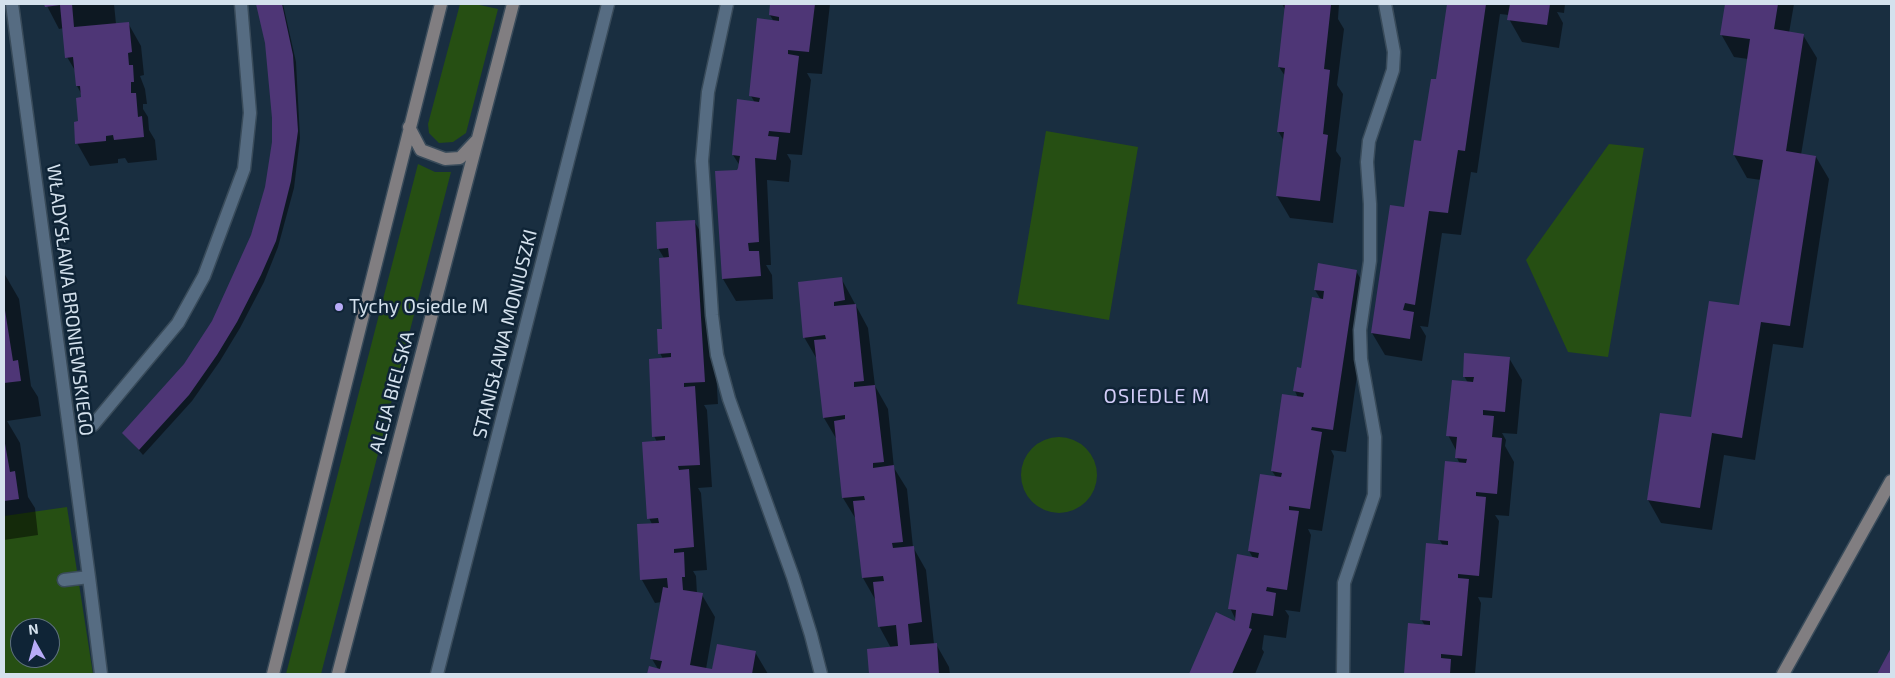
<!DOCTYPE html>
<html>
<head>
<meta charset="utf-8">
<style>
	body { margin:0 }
	#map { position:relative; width:1895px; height:678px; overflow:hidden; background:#192e40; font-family:"Exo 2",sans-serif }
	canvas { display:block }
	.frame { position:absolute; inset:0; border:5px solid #d4e1ed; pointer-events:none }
	.north { position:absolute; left:10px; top:618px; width:50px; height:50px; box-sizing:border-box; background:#0f2436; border:1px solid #5e707f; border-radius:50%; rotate:353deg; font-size:14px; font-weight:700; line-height:20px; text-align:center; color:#d4e1ed }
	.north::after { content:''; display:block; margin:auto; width:18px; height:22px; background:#b8abf7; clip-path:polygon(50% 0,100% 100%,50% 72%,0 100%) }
</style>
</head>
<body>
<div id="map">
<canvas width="1895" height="678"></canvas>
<div class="frame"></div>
<div class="north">N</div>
</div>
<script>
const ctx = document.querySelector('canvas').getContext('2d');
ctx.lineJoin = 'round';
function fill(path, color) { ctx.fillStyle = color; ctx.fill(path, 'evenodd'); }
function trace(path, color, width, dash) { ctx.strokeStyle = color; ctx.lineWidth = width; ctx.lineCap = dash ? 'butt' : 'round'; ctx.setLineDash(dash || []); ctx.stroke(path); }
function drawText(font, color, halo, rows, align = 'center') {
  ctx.font = font + ' "Exo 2",sans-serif'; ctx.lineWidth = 5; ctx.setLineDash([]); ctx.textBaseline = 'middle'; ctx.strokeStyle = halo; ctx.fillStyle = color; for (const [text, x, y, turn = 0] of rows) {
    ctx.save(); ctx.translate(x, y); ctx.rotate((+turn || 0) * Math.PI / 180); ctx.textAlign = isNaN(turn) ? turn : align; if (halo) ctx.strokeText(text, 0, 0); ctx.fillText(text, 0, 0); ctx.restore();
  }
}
const green = new Path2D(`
	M460,4H475L498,9L466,133L453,142L439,143L429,133L428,124Z
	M1046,131L1138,147L1109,320L1017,304Z
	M1609,144L1644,148L1608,357L1568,352L1526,260Z
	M418,164L435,172H451L321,674H286Z
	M1021 475a38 38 0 1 1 76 0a38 38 0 1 1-76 0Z
	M67,507L93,674H4V516ZM20,628H50V658H20Z`);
const shadow = new Path2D(`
	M46,4H114L116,24L128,23L141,46L144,75L140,76L145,89L147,104H143V109L148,117L149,130L155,140L157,160L128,163L125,158L118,159V163L90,166L77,143L82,95L77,86L76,72L67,57L64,28L59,29Z
	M257,4H283L296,62L300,138L294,188L278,247L264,282L240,328L220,361L192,401L143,455L124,433L185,364L213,321L252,235L266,187L273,142L272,95L263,21Z
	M771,4H830L822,74L807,73L811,80L802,155L787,154L791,161L789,182L767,180L771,265H766L772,275L773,299L736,301L723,279L740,166L733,155L755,103L751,96L774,22L770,15Z
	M1282,4H1339L1338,19L1344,29L1337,85L1343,94L1336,151L1341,158L1333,223L1290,218L1277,196L1284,141L1278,131L1285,76L1279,67L1286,11Z
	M1448,4H1565L1564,13L1557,12L1563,23L1559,48L1522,42L1509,19V15L1500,14L1477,173L1471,172L1461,235L1442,233L1428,327L1420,326L1426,336L1422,361L1385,355L1372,333L1437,81Z
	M1726,4H1794L1789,33L1803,35L1817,58L1801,155L1816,157L1829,179L1803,348L1773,344L1755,460L1724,455L1712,530L1661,523L1648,500L1692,419L1740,306L1761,180L1747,178L1734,155L1748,59L1734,57L1721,34Z
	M694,221L708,244L718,404L704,405L707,410L712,487L698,488L701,493L707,570L693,571L696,576L697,594L702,595L715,617L706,669L713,670L755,652L768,674H649L650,668L658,669L652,659L662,602L655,603L642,580L638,525L652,524L649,518L657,442L654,436L663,359L660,353L664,330V258L658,248Z
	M1356,271L1369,293L1346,452L1331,450L1334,456L1322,531L1308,529L1311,535L1300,612L1285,610L1289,616L1286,638L1264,635L1262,649L1264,652L1255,674H1190L1216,614L1236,623V620L1230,608L1253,558L1249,551L1276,477L1272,471L1298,398L1295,391L1321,300L1315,290Z
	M4,273L19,299L31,386L38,397L41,416L7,421L20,443L28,497L35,508L38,535L4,540Z
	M841,278L868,328L875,386L888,409L894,468L907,489L913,547L926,570L934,644H936L949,667L950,674H870L868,650L891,648L879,626L876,601L863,578L857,521L843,498L837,440L824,418L818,361L804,337Z
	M1509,358L1522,380L1517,434L1502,433L1506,440L1505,446L1514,462L1509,516L1495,515L1499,521L1492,598L1478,597L1481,603L1475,674H1405L1409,625L1425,626L1421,619L1443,546L1439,539L1460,464L1457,458V452L1448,435L1468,383L1464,376Z`);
const building = new Path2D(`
	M44,4H72L74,27L129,22L132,52L128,53L129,65H133L134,82H131V93H136L138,117L142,116L144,137L114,140L113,135L106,136V141L75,144L74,122L78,121L76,98L81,97L80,86H76L73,57L65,58L60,5L45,7Z
	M256,4H282L293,55L298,131L291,181L276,241L261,275L237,322L217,355L189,395L139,450L122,433L184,364L212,321L251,235L265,187L272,142V118L265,43Z
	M770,4H815L809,52L788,50V54L799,56L790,133L769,131L768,136L779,137L776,160L755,158L759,242L748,243L749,251H759L761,276L722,279L715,171L737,170L738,168L740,156L732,155L737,99L759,102L760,98L749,96L757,18L779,21V17L769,15Z
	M1285,4L1331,5L1324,69L1330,70L1323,134L1328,135L1320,201L1276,196L1284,132H1277L1285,68L1278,67Z
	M1447,4H1486L1465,151L1458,150L1448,213L1429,211L1415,305L1405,303L1403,310L1414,312L1410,339L1371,333L1390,205L1404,207L1414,140L1421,141L1431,79H1436Z
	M1510,4H1550L1547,25L1507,20Z
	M1725,4H1778L1774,29L1804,34L1786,151L1816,156L1790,326L1761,322L1742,438L1712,433L1700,508L1647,500L1660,413L1691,417L1709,301L1739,305L1763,160L1733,155L1750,39L1720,35Z
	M695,220L705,382L684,383V387L695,386L700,465L678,466L679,470L689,469L694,547L674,549V553L684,552L685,577H682L683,590L703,593L690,665L712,669L717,644L756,651L752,674H647L649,666L660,669L662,661L650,659L663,587L668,588L667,578L640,580L637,524L659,523L658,518L647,519L642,442L665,440V436L652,437L649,359L671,357V353L658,354L657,329H662L659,258L669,257L668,248L657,249L656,222Z
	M1318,263L1357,270L1333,430L1312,427L1311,430L1322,432L1310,509L1289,506V510L1299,511L1287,590L1267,587L1266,591L1276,593L1273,616L1252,613L1249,628L1252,629L1232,674H1189L1216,612L1235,621L1236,610L1228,609L1237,554L1258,558L1259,553L1248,551L1260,474L1281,477L1282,473L1271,471L1282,394L1303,397L1304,393L1293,391L1297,367L1301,368L1312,297L1323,299L1324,291L1314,290Z
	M842,277L845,300L834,302V306L856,304L864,381L854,382V387L875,385L884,462L873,463V468L894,465L903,542L892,543L893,548L914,546L922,622L908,624L910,645L937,643L939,674H869L867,649L898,646L896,625L878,627L873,582L884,581L883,576L862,578L853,501L865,500L864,496L842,498L834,421L845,419V415L823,418L814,340L826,339L825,335L803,338L798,282Z
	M4,304L13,361L18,360L21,381L4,383Z
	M1464,353L1510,357L1505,412L1483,410V415L1494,416L1492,437L1502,438L1497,494L1476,492V496L1486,497L1479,576L1458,574V578L1469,579L1462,656L1441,654V658L1451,659L1450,674H1404L1408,623L1430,625V621L1420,620L1426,543L1448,545V541L1438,540L1445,461L1466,463L1467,459L1455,458L1457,437L1446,436L1452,380L1473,382L1474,377H1463Z
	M4,438L10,472L15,471L19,499L4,501Z
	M1891,648V674H1877Z`);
const street = new Path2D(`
	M12,4L89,577L64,580
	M727,4L708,92L702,161L712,315L717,355L729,399L793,577L811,635L821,674
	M93,425L178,323L204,276L244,169L250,113L241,4
	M89,577L101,674
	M437,674L608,4
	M1343,674L1344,583L1374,495L1375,437L1361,359L1360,330L1370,261V204L1367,162L1369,141L1393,70L1394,52L1385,4`);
const secondary = new Path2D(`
	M409,127L421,150L445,159L460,158L476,141
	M273,674L441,4
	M338,674L513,4
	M1783,674L1891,481`);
const markers = [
	[339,307,5,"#b8abf7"]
];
const streetNames = [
	["WŁADYSŁAWA BRONIEWSKIEGO",70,300,83],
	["STANISŁAWA MONIUSZKI",505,334,-76],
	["ALEJA BIELSKA",392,392,-75]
];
const poiNames = [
	["Tychy Osiedle M",349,307]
];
const neighbourhoodNames = [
	["OSIEDLE M",1157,396]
];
fill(green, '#264f13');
fill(shadow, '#0007');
fill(building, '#4e3676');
trace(street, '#394b5a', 15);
trace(secondary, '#394b5a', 15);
trace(street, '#566c82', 12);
trace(secondary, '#817e81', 12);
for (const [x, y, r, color] of markers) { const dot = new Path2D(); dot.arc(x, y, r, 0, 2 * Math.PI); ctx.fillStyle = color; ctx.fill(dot); trace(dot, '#0f2436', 2); }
drawText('19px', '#d4e1ed', '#0f2436', streetNames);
drawText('19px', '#d4e1ed', '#0f2436', poiNames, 'left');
ctx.letterSpacing = '1px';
drawText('20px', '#d2ccf7', '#0f2436', neighbourhoodNames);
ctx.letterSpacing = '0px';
</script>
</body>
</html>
